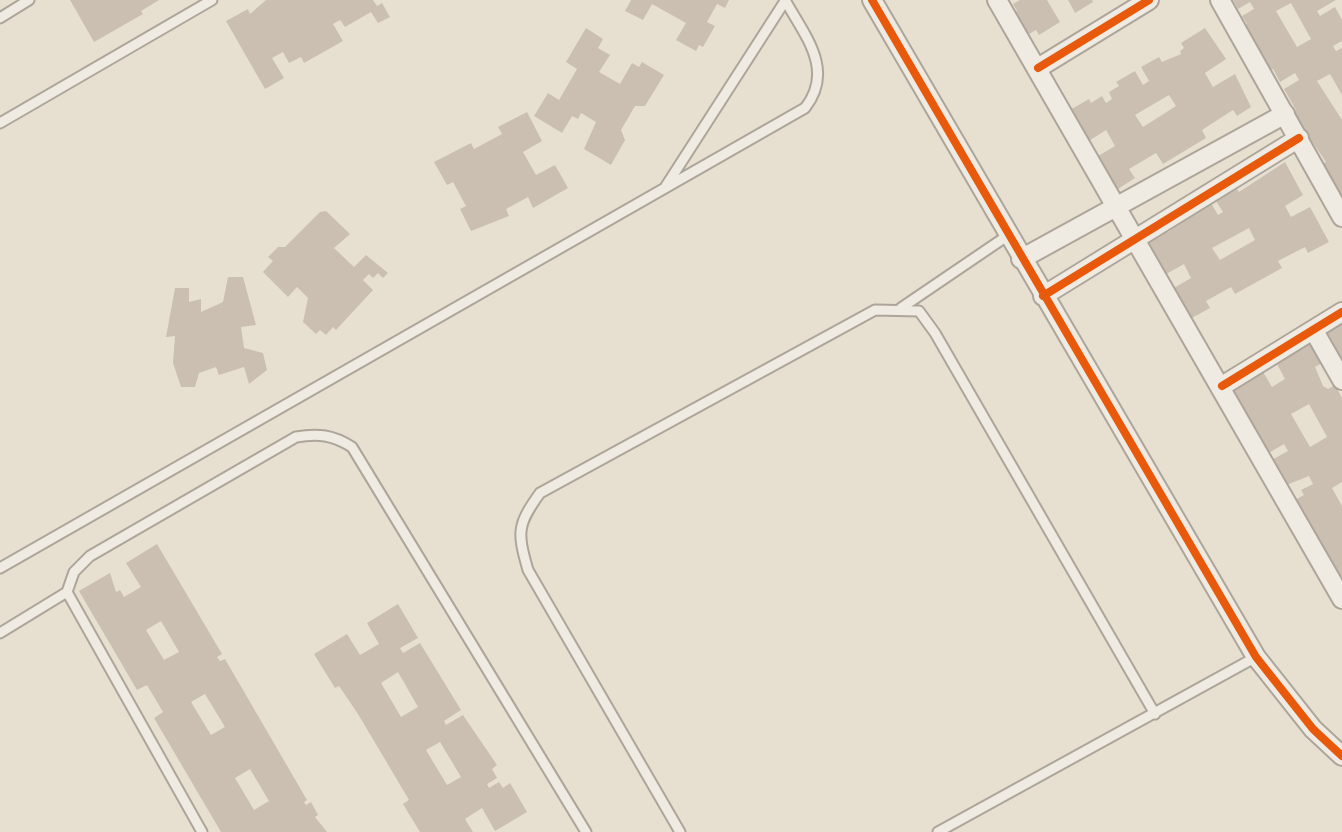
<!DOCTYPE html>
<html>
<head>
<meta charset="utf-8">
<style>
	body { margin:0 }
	canvas { display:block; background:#e7e0d1 }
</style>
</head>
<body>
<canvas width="1342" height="832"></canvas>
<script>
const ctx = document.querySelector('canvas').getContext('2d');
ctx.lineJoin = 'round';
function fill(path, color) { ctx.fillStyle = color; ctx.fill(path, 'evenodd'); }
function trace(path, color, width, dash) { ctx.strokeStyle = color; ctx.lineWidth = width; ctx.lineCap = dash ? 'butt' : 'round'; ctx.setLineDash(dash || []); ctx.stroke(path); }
const building = new Path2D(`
	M70,0H159L141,11L143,14L94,42Z
	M266,0H373L377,6L382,3L390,17L378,23L371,12L345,27L340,20L333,24L343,41L304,63L301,57L289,63L283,52L272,58L284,78L265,89L226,21L248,9L250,14Z
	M631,0H729L725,8L717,4L707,22L715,26L703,47L699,45L696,51L676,40L686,23L652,4L643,20L625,11Z
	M1020,0H1047L1060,22L1039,35L1036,30L1022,38L1009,16L1017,11L1013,4Z
	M1068,0H1092L1093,2L1075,13Z
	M1233,0H1336L1317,11L1320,16L1335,7L1342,20V41L1333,46L1336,51L1342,48V95L1330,74L1317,81L1342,120V199L1322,164L1326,162L1292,112L1296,110L1284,89L1299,80L1295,73L1280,82L1273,69L1266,73L1240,28L1247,24L1242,16L1254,9L1250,2L1238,9ZM1291,3L1311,39L1297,47L1276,11Z
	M586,28L603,39L598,48L610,55L599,72L620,84L632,63L639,67L642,62L664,75L645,106H635L621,130L625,140L611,165L584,149L596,122L581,113L578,119L572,116L562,133L534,116L548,93L559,100L577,69L566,62Z
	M1205,28L1226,59L1205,73L1213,87L1235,74L1251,107L1237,116L1233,110L1202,130L1206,138L1163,164L1156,153L1129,169L1135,178L1118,189L1109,175L1104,178L1093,159L1115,146L1106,130L1084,144L1070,110L1089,99L1091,103L1102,96L1106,103L1112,99L1109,92L1119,86L1116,82L1135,71L1143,85L1149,81L1141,67L1159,57L1162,62L1181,54L1180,51L1184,48L1181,43ZM1169,95L1176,106L1143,127L1135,115Z
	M527,112L542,141L523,152L536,175L555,165L568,188L533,208L528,197L506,209L509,216L471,231L460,209L466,206L453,182L447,185L434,162L471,143L474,149L502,134L498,127Z
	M1285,162L1303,195L1285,206L1291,217L1310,207L1329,242L1308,253L1305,247L1278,261L1282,268L1235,294L1231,287L1206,301L1210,308L1190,319L1169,291L1191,278L1184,264L1161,277L1152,261L1157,258L1147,239L1166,229L1168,232L1211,203L1218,215L1223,212L1216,201L1237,189L1239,192ZM1249,228L1255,240L1220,260L1212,248Z
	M326,211L350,234L334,248L354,267L366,255L388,273L383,278L378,273L373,278L369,274L363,280L373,290L336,330L333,327L326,335L320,330L316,334L303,322L308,298L297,287L288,297L263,272L273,261L268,257L278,247H285L320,212Z
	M228,277H243L256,325L241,327L244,348L263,353L267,370L249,384L244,367L219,375L216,367L199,373L195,387H181L173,363L175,336L166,337L175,288H189V302L201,299V312L223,302Z
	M1342,320V365L1322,332Z
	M1311,344L1322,363L1315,367L1323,386L1328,389L1335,385L1342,398V482L1332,488L1342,506V588L1293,501L1304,495L1301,490L1313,484L1309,476L1284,486L1270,461L1288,451L1284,444L1267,454L1230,390L1263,372L1272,387L1285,379L1277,364ZM1309,404L1327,437L1310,447L1291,414Z
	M157,544L222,654L217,657L220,661L225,659L307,800L304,802L306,805L311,802L318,815L315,817L327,832H221L154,718L163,712L147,685L137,690L79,591L110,573L116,592L120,590L124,597L141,587L126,563ZM161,621L179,652L164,660L146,630ZM205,694L225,727L211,735L191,702ZM250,769L269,801L254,810L235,778Z
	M398,604L418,638L400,648L403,653L420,643L461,710L444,721L446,725L463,715L497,765L492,769L497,778L487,784L489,788L499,782L503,788L510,783L527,812L495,831L482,808L465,819L473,832H420L403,804L409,800L358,714L339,686L335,688L314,654L347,634L360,655L379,644L367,623ZM398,672L418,707L401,717L381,683ZM440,742L461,777L447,785L426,750Z`);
const service = new Path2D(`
	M0,18L29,0
	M0,123L212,0
	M666,186L785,1
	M901,308L1007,236
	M0,568L805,108C835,70 805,36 785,0
	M67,592L74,572L90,556L296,437C318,433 333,435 352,447L586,832
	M0,633L67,592L202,832
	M680,832L528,570C517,532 517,525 540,493L875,310L919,311L935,333L1155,714
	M938,832L1256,657`);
const minor = new Path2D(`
	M872,0L1256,657L1313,729L1342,756
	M997,0L1342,599
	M1220,0L1342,217
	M1038,68L1149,0
	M1021,259L1285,114
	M1043,296L1299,138
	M1314,331L1342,380
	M1222,386L1342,312`);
const cycleway = new Path2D(`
	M872,0L1256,657L1313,729L1342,756
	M1038,68L1149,0
	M1043,296L1299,138
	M1222,386L1342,312`);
fill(building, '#cbbfb2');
trace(service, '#ada599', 13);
trace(minor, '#ada599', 22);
trace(service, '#efebe3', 9);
trace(minor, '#efebe3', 18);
trace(cycleway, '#e8590c', 8);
</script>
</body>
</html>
